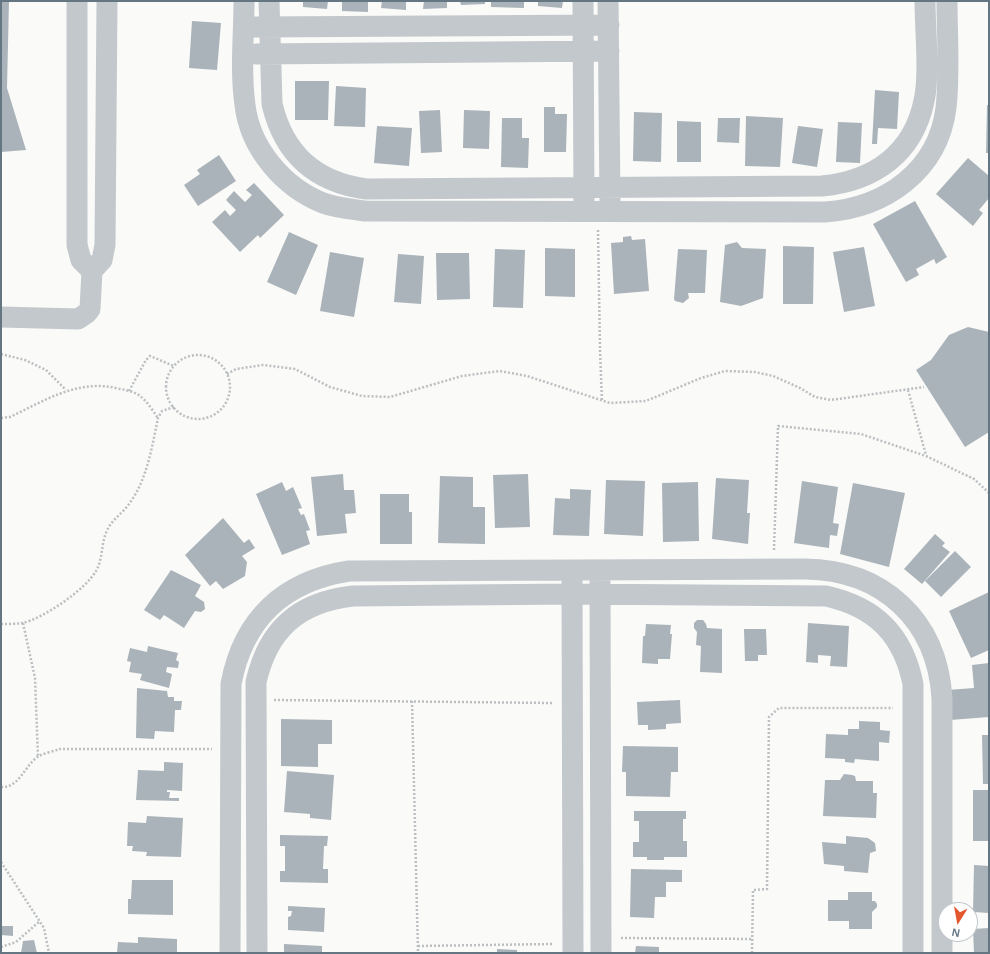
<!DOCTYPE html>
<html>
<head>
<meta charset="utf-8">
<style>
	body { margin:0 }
	#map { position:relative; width:990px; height:954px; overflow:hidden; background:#fafaf8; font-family:Arial,sans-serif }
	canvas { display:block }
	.frame { position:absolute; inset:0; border:2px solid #657683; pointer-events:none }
	.north { position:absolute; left:938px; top:902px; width:40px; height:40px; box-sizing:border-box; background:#fff; border:1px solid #c1c8cd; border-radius:50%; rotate:191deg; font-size:11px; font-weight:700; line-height:16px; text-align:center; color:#657683 }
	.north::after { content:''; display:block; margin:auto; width:14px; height:18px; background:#e4572e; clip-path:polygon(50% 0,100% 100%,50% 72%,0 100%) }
</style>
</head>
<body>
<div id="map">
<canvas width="990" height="954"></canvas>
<div class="frame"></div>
<div class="north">N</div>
</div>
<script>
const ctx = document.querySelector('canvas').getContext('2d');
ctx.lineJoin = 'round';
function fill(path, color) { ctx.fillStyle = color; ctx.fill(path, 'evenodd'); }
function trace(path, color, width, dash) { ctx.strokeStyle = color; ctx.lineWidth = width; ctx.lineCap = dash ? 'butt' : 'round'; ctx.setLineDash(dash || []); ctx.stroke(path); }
const building = new Path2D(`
	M1,1H9L7,88L26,150L1,152Z
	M303,1H328L327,9L303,7Z
	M342,1H368V12L342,11Z
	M382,1H406V10L381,8Z
	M424,1H447V8L423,9Z
	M460,1H485V4L461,5Z
	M491,1H524V8L491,7Z
	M538,1H563L562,8L538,6Z
	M192,21L221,23L217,70L189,68Z
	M295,81H329L328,120H295Z
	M336,86L366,88L365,127L334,126Z
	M875,90L899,92L897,129L878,128L877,144H872Z
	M987,105H989V153H986Z
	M544,107H555V114H567L566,152H544Z
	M440,110L442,152L421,153L419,111Z
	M464,110L490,111L489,149L463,148Z
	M634,112L662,113L661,162L633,161Z
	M746,116L783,118L780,167L745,166Z
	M502,118H522V138H529L528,168L501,167Z
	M718,118H740L739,143L717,142Z
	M677,121L701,122V162H677Z
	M838,122L862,123L860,163L836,162Z
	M377,126L412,128L409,166L374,163Z
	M798,126L823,129L817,167L792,163Z
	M219,155L236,181L198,206L184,185L200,174L197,170Z
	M968,158L989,176V198L979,210L983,213L973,226L936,194Z
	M254,183L284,215L260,238L258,235L240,252L212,222L225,210L230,216L236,210L226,200L234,191L245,202L252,195L246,190Z
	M915,201L947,257L936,264L934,259L916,269L919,275L906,282L873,224Z
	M289,232L318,245L296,295L267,282Z
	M631,236L632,240L645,239L649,291L614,294L611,243L623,242V237Z
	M737,242L742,248L766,249L763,298L741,306L720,302L725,245Z
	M783,246L814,247L813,304H783Z
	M864,247L875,306L844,312L833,252Z
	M545,248L575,249V297L545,296Z
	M495,249L525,250L523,308L493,307Z
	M678,249L707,250L705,293H688L689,298L683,303L675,301L674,299Z
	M330,252L364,258L354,317L320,311Z
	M436,253H469L470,299L437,300Z
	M398,254L424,256L421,304L394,302Z
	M968,327L989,332V432L965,447L916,370L931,360L949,335Z
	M343,474L344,490H354L356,513L345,514L347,533L317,536L311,477Z
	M528,474L530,527L495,528L493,475Z
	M440,476L473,477V507H485V544L438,543Z
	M716,478L749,480L747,513H750L748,544L712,539Z
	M606,480L645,481L643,536L604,534Z
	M802,481L838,487L833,523L839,524L837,536L830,535L829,548L794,543Z
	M282,482L286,491L293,487L302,508L298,509L301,515L304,514L310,530L306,531L310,544L282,555L256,494Z
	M698,482L699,541L663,542L662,483Z
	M853,483L905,493L889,567L840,554Z
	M570,489L591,490L589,536L553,535L555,498L570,499Z
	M380,494H409V512H412V544H380Z
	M223,518L244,543L249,539L255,548L242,556L247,562L245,576L223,589L216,581L210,586L185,555Z
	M935,534L945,543L942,546L950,552L922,584L904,569Z
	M955,551L971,567L941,597L925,581Z
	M171,570L201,585L195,596L204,602L205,609L201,612L195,611L184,628L164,615L160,620L144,610Z
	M989,592V650L971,658L949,611Z
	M697,620H703L706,624L707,628L722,629V673L700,672L701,646L696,645L697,632L694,628V623Z
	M808,623L849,626L847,667L830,666L831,656L818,655V663L806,662Z
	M646,624L671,625L670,634H672L670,659H658V664L642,663L643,636H645Z
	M744,629H766L767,655H758V661H745Z
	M148,646L178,653L176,660L179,662L178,668L167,667L166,672L172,674L169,688L140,680L142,674L129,672L131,662L127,661L130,648L147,652Z
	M989,663V717L950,720L947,690L974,688L972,665Z
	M137,688L167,691L168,697H174V701H182L181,710H175L174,732L155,731L154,739L136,738Z
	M680,700L681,723L666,724V729L648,730V725H638L637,702Z
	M281,719L332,720V744H318V767L281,766Z
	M859,721L880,722V730L890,731L889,743L879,742V761L855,759L854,763L845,762V759L825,758L826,734L848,735V729H859Z
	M982,735H989V784H983Z
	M623,746L678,747V772H671L670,797L626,796V772H622Z
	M164,762L183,763L182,791L167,790V792H170L169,798H179V801L136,800L138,770L164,771Z
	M287,771L334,775L331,820L310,818V814L284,812Z
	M844,774L852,775L855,776L856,781H873V793H877L876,818L823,816L825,780H840Z
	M973,790H989V841H973Z
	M634,811H686V819H683V841H687V857H664V860H647V857H633V842H639V821H634Z
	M147,816L183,818L181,857L146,856L147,852L132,851L133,846H127L128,822L146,823Z
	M280,835L328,836L327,846H324L323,869H328V883L280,882V871H285V846H280Z
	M846,836L868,838L875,843L876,851L870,853L868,873L844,871V866L824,864L822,842L846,844Z
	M974,865L989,866V913L973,912Z
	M631,869L682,870V882H666V897H655L654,918L630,917Z
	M132,880H173V915L128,914V899H131Z
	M848,892H872V901H875L877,904V907L872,912V929H849V921H828V900H848Z
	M288,906L325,908L324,932L288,930V917L291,916L292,911H288Z
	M1,926H13V936L1,935Z
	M989,928V953H974L973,929Z
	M138,937L177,939V952L117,953L118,942L138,943Z
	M34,940L37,953H21L23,941Z
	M284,944L322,946V953H284Z
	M636,946L659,947V953H635Z
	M497,949L517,950V953H497Z`);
const path = new Path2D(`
	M598,230L600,350L602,402
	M1,354L25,360L46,370L66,390
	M166 387a32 32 0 1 1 64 0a32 32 0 1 1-64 0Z
	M227,374L236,369L263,365L295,369L330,387L362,396L390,397L462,376L500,371L527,376L610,403L646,401L701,378L725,371L755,372L773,376L800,388L815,397L831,400L924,387
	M908,390L926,455
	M129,391L146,360L150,356L174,366
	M1,418L10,417C46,400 79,378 120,389C127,390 135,392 140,396C147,401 153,411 158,418
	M774,550L778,426L861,434L926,456L974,479L989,493
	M23,623L35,678L38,757
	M1,624C8,624 16,624 22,623C43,619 86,589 96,571C103,559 101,545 106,533C110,521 122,514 129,504C147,480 152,447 158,418L162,411L174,407
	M274,700L553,703
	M412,701L418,953
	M1,787C20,788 25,764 39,756C45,753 54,751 60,749H212
	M1,862L44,928L49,953
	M621,938L752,939
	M418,946L553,944
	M1,947L16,942L40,921
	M752,953L753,890L767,889L769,717L779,708H893`);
const minor = new Path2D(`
	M77,1V245L81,260L92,271
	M244,1C244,35 240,71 245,105C250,148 283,187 323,203C337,208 351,209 365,211L825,212C885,208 938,171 946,108C950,73 947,36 947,1
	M269,1L272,104C284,154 315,182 366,189L822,186C874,181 913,154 924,101C930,74 925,30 925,1
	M583,1L584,200
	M608,1L610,201
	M255,27L609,25
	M256,54L609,51
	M1,317L78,319L87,313L90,309L92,271L102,260L105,245L107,1
	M572,580L573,953
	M600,580L601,953
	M230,953L231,684C243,619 284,581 349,571L805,569C883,570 937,620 942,698V953
	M257,953L256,682C268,629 299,602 353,596L572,594L826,596C875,607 903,634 913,684V953`);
fill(building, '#aab3b9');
trace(path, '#bbbfc2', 2.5, [2, 2]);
trace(minor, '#c3c8cc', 21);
</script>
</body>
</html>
